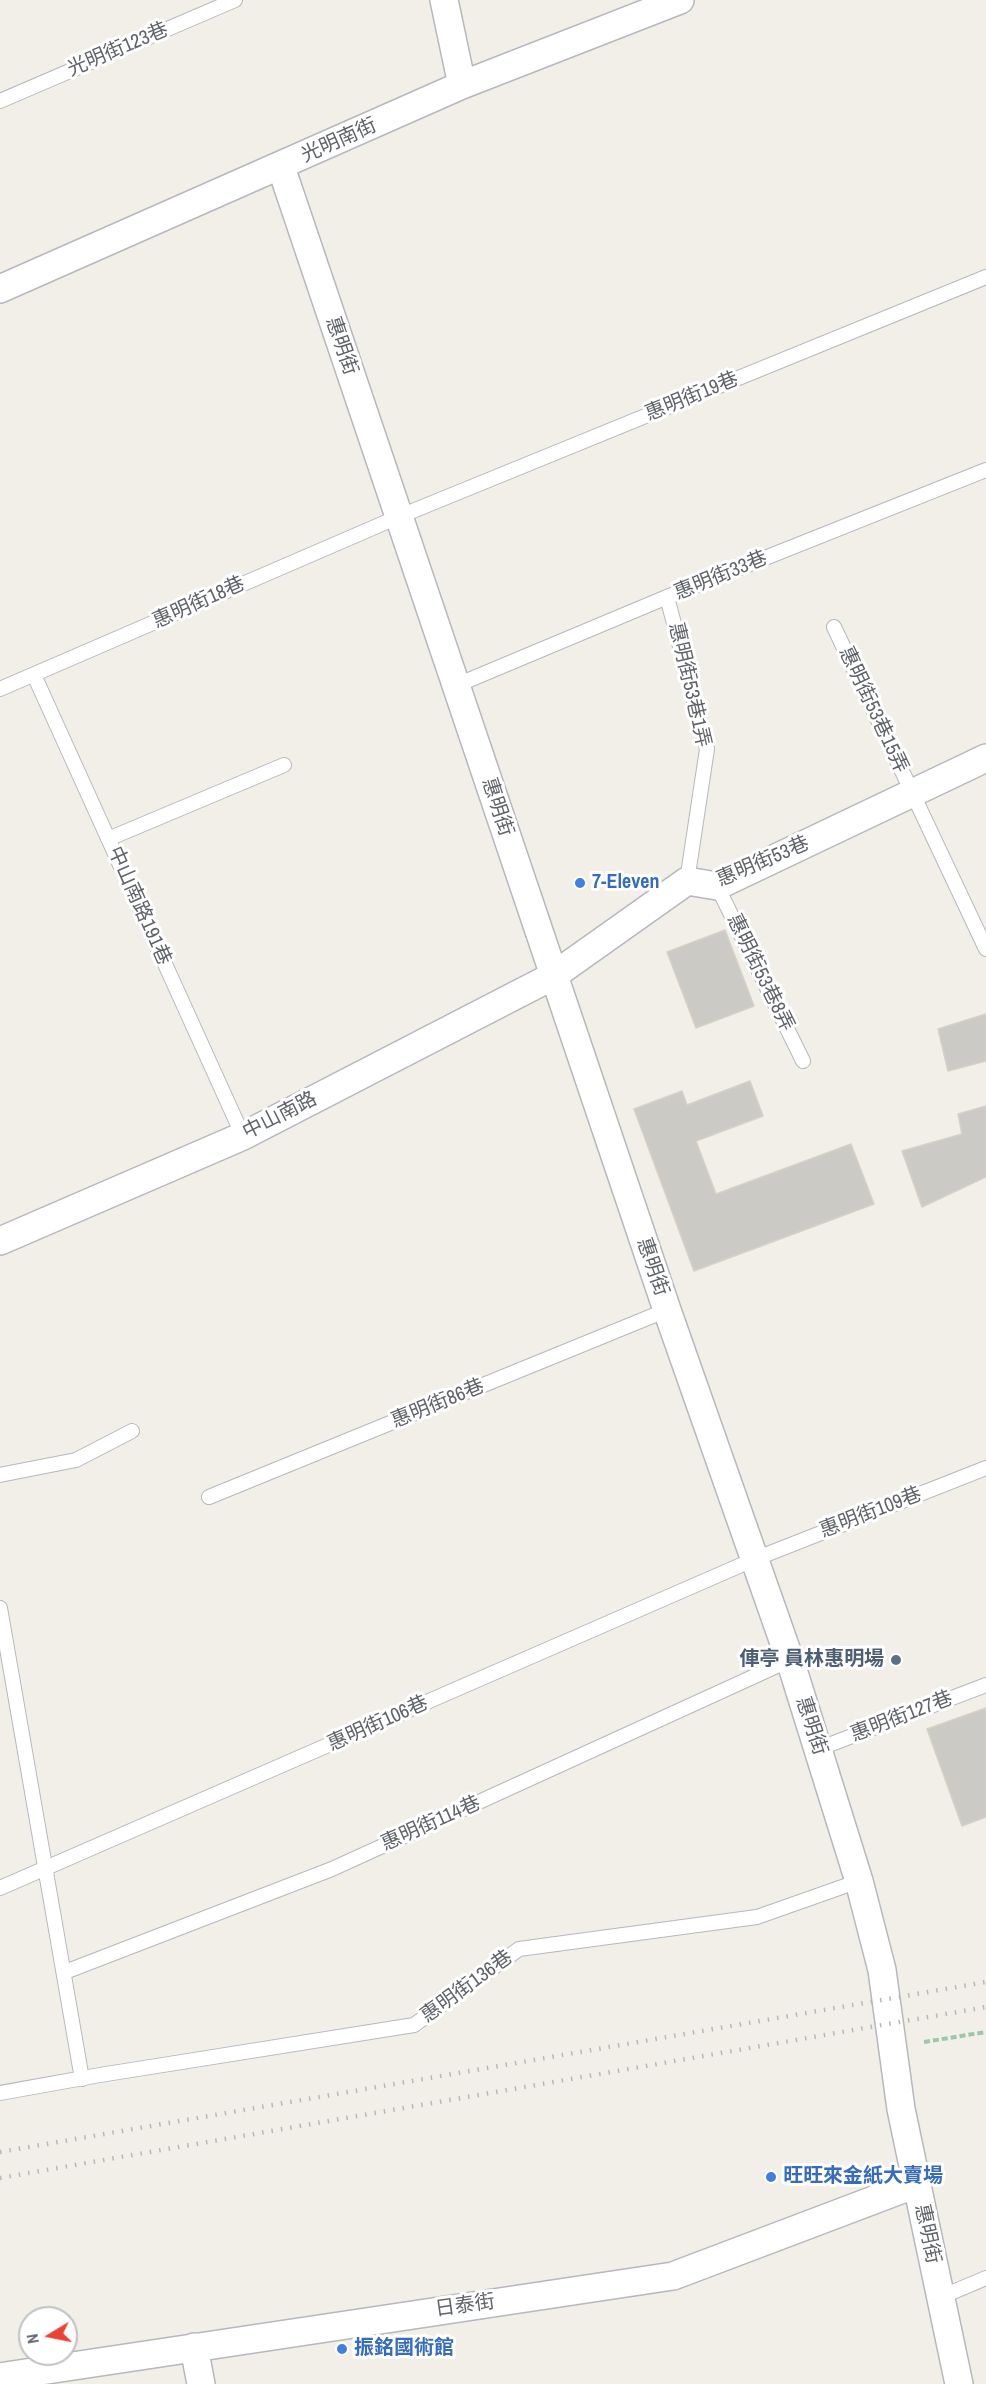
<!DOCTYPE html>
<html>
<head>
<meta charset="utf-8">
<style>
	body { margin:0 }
	#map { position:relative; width:986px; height:2384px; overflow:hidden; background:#f1efe8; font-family:"Archivo Narrow",sans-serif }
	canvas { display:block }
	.north { position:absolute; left:18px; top:2306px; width:60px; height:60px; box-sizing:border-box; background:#fff; border:2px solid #bfc1c3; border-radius:50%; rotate:260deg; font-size:16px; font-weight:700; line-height:24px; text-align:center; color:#5f6368 }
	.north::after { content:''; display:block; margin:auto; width:21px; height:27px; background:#ea4335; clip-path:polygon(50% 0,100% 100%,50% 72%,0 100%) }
</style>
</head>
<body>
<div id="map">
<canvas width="986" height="2384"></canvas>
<div class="north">N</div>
</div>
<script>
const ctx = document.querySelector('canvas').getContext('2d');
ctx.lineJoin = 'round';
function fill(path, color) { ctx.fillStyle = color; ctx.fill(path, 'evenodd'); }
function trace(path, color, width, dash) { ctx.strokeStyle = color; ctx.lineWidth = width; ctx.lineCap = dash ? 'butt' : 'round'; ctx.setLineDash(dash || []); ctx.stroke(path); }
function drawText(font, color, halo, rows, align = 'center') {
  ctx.font = font + ' "Archivo Narrow","Noto Sans TC",sans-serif'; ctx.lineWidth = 6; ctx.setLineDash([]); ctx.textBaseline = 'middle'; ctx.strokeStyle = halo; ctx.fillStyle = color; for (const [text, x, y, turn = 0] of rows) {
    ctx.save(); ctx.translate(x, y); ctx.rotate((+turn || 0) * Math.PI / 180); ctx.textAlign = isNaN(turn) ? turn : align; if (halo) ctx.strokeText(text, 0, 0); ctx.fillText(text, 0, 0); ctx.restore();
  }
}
const building = new Path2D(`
	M725,930L754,1006L696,1028L667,952Z
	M986,1014V1061L948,1071L938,1029Z
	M750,1081L763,1116L696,1141L716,1194L851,1144L874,1204L694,1271L634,1109L682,1091L687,1105Z
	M986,1106V1177L922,1207L902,1151L962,1134L958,1114Z
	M986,1708V1817L962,1826L927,1729Z`);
const path = new Path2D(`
	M924,2042L986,2032`);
const lane = new Path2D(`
	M0,101L235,0
	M667,597L707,749L687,881
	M834,627L986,949
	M34,675L243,1136
	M457,685L667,597L986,470
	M0,689L398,517L986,277
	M108,839L284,765
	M717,886L803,1061
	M0,1475L76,1460L132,1431
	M209,1497L667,1310
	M0,1608L82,2079
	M818,1749L986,1685
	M0,1888L755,1559L986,1468
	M65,1972L332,1869L790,1660
	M0,2093L100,2075L414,2025L519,1949L757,1917L859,1881
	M941,2297L986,2278`);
const street = new Path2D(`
	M444,0L462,85
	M281,167L667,1310L790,1660L859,1881L882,1970L901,2109L959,2384
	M0,289L462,85L680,0
	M0,1241L243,1136L553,976L687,881L717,886L986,758
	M194,2347L201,2384
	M0,2377L673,2276L916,2184`);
const rail = new Path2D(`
	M0,2152L986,1982
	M0,2178L986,2007`);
const markers = [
	[580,883,6,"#3f7fe0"],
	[896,1660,6,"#5c6f8a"],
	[771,2177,6,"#3f7fe0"],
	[342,2349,6,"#3f7fe0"]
];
const streetNames = [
	["光明街123巷",118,50,-23],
	["光明南街",339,141,-24],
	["惠明街",341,346,71],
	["惠明街19巷",692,397,-22],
	["惠明街33巷",721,576,-22],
	["惠明街18巷",199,603,-24],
	["惠明街53巷1弄",689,685,77],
	["惠明街53巷15弄",873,710,65],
	["惠明街",497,807,72],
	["惠明街53巷",763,862,-23],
	["中山南路191巷",139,906,66],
	["惠明街53巷8弄",760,973,64],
	["中山南路",280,1116,-27],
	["惠明街",652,1267,71],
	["惠明街86巷",438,1404,-22],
	["惠明街109巷",871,1513,-21],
	["惠明街127巷",902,1717,-21],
	["惠明街106巷",378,1724,-24],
	["惠明街",811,1726,72],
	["惠明街114巷",431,1824,-24],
	["惠明街136巷",467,1987,-36],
	["惠明街",927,2234,78],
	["日泰街",465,2306,-8]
];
const shopNames = [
	["7-Eleven",592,883],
	["旺旺來金紙大賣場",783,2177],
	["振銘國術館",354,2349]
];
const serviceNames = [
	["俥亭 員林惠明場",884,1660]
];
fill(building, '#cccac5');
trace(building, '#d6d1c6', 1.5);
trace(lane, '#b5b8bc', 16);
trace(street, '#b5b8bc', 30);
trace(path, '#9cc7a9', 4, [6, 3]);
trace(lane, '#fff', 14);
trace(street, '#fff', 27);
trace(rail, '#b6b7b8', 4.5, [1.5, 8]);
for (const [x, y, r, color] of markers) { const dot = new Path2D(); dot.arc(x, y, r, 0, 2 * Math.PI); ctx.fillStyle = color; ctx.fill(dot); trace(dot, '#fff', 2); }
drawText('20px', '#5f6368', '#fff', streetNames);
drawText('bold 20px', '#366cbe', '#fff', shopNames, 'left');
drawText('bold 20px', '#4e5e75', '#fff', serviceNames, 'right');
</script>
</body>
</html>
